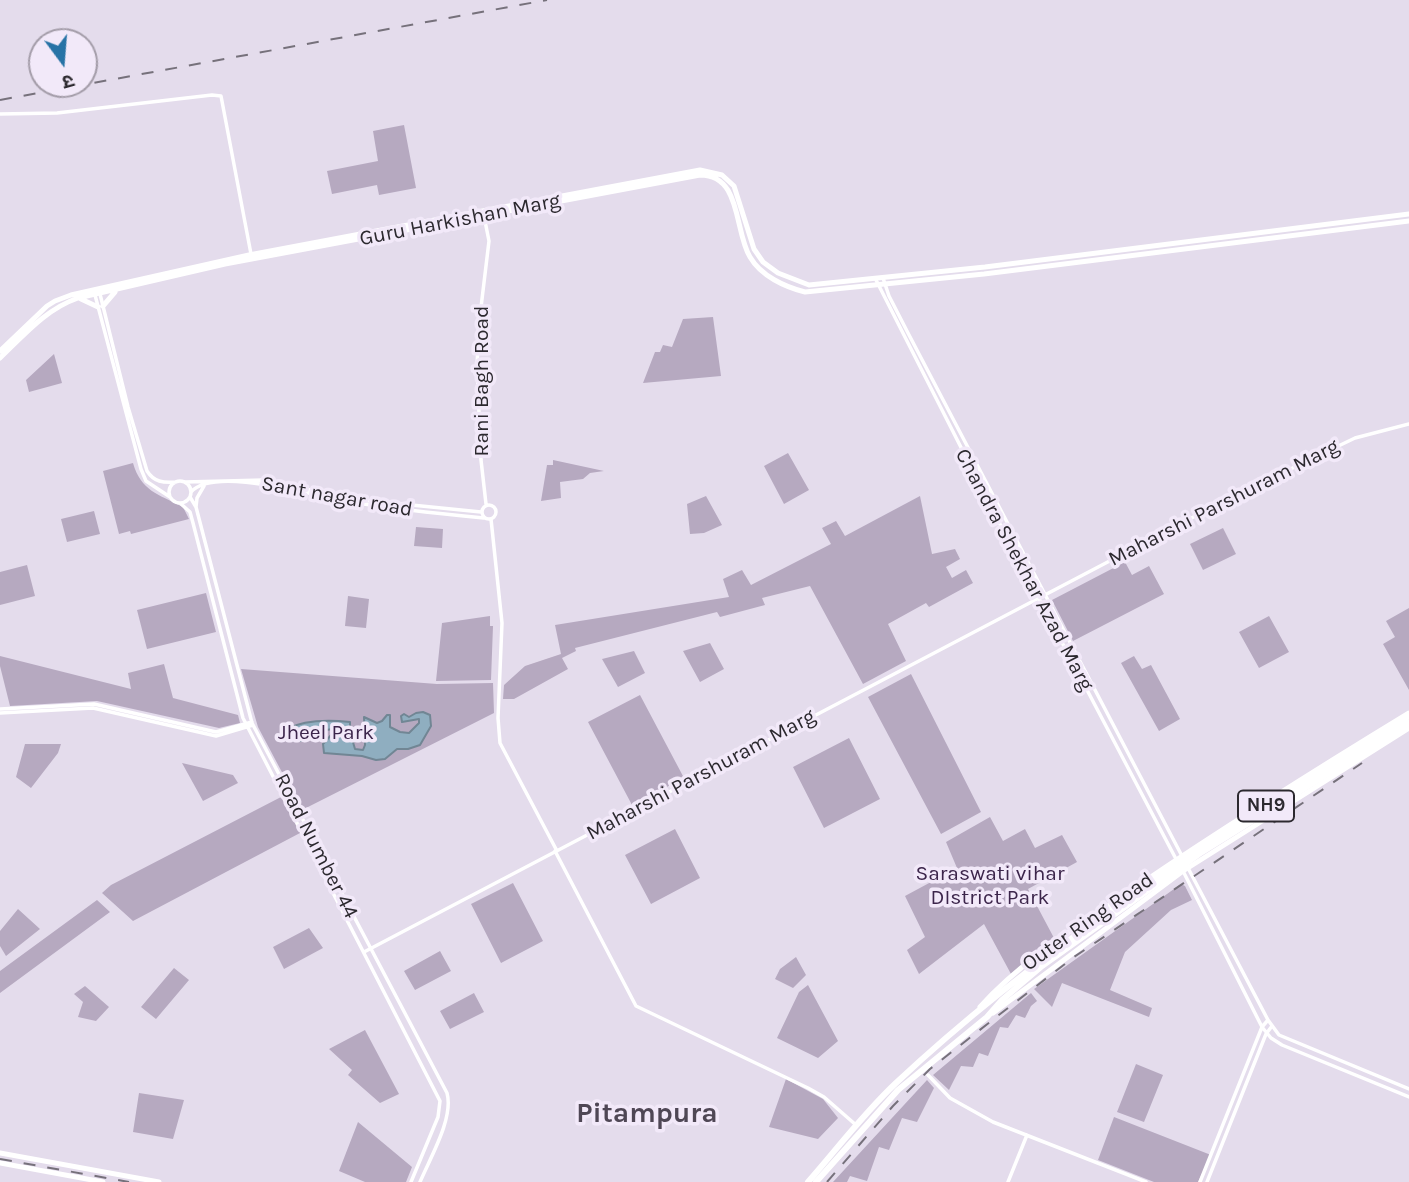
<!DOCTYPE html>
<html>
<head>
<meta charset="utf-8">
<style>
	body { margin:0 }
	#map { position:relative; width:1409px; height:1182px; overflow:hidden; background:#e4dcec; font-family:Karla,"Noto Sans Devanagari",sans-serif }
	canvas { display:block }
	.north { position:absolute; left:28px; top:28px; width:70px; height:70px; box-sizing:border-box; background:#f2e9f9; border:2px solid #a39ca8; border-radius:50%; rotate:164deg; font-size:19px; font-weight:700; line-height:28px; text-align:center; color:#2c292f }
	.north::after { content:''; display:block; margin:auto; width:24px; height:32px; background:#2773a6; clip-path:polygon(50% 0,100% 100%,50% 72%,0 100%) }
</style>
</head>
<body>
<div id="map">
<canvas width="1409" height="1182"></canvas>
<div class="north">उ</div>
</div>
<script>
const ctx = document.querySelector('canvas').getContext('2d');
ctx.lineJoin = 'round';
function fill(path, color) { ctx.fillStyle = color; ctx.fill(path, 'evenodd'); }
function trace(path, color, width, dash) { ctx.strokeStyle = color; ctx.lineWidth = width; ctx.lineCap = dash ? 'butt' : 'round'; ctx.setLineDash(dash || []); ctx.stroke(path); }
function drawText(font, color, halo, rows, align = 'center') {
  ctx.font = font + ' Karla,sans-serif'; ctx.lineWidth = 7; ctx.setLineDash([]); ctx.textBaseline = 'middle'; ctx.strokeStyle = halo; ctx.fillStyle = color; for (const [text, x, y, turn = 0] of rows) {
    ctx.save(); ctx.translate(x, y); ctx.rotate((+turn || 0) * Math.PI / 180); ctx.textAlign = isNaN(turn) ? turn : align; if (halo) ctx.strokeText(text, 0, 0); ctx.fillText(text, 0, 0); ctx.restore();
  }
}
const green = new Path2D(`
	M404,125L416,188L379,195L377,185L332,194L327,171L378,161L373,131Z
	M713,317L721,376L643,383L655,352H660L663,345L672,347L683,319Z
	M54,354L62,383L29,392L26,380Z
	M788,453L809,490L784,504L764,466Z
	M553,460L604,471L590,473L583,479L560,482L561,498L541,501L547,465H553Z
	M133,463C141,491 158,494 183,507L189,519L131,534L130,531L119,534L103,471Z
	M706,496L722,525L704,533L690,534L687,504Z
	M920,496L932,554L955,549L960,559L946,567L952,578L966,570L973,583L929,607L926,603L888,624L906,661L863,684L810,586L762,598L765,605L720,617L717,612L575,648L576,651L562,658L568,669L514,699H503L504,685L525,666L561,654L555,625L729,597L723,579L742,570L751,585L831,544L822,528L836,521L845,536Z
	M94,511L100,534L67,542L61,519Z
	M416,527L443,529L442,548L414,546Z
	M1223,528L1236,554L1203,570L1190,544Z
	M1125,562L1132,575L1149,566L1164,594L1073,641L1052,600Z
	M27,565L35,596L0,605V572Z
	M206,593L216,632L147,649L137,610Z
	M348,596L369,599L366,628L345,626Z
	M1409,608V690L1383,644L1395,637L1386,621Z
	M490,616V626H493L491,680L436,681L442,623Z
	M1269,616L1289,652L1259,668L1239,632Z
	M710,643L724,669L700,682L683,651Z
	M634,651L645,673L618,687L602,659Z
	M0,656L131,689L128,673L164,664L173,698L238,715L240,723L219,728L97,701L10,706L0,666Z
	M1134,656L1142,669L1151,665L1180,719L1159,731L1121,663Z
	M241,669L437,684L493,683L494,713L302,810L258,727Z
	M911,674L981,812L941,834L868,697Z
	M640,695L684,778L632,805L588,722Z
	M849,738L880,799L824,828L793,767Z
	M25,744H61L58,753L31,788L16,777Z
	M182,763L233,775L238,783L203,801Z
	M281,797L300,833L133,921L102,893L111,885Z
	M990,817L1003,841L1025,829L1035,848L1062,835L1077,862L1028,889L1054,938L1011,974L984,924L919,974L907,950L925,937L905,896L957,868L946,842Z
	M675,829L700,878L651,904L625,855Z
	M513,883L543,941L501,963L471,904Z
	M1181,884L1185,886L1192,900L1171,910L1125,952L1110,990L1152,1008L1149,1017L1062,983L1052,1007L1034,989Z
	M97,900L110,912L0,993V971Z
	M18,909L40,929L6,956L0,946V931Z
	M309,928L323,948L284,969L273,947Z
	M440,951L451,971L415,990L404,971Z
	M796,957L806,975L793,988L775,979L780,969Z
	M174,968L189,980L156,1019L141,1007Z
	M808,985L838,1041L818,1058L777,1038L799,992Z
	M85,986L109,1007L96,1021L78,1017L83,1002L74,994Z
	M474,993L484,1012L450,1029L440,1011Z
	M1031,993L1037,1001L1031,1006L1025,1018L1016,1015L1008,1028L1000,1027L988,1056L979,1053L973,1067L961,1066L949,1090L933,1075Z
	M365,1030L399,1094L380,1103L348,1075L352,1070L329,1049Z
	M1136,1064L1163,1075L1144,1122L1117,1112Z
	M786,1079L823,1099L838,1118L818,1139L769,1127Z
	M927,1080L934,1088L917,1122L902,1118L889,1150L879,1147L867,1181L850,1176L847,1182H833Z
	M139,1093L184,1100L173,1139L133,1132Z
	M1114,1117L1211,1155L1198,1182H1154L1098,1160Z
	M358,1122L412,1167L406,1182H365L339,1171Z`);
const water = new Path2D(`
	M423,712L430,715L431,726L420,745L408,749H397L385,759L376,760L362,756L324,753L323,744L333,733L332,729L311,733L304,741H290L287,729C304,720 331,720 350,722V732L355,749L363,750L365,745L364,717L377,723L382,721L387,715H390V727L400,732L409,733L419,723V719L402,722L401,716L404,714L409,717L416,713Z`);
const minor = new Path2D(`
	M0,114L57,113L212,95L221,96L251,254
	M484,216L489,241L479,324L477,366L481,460L486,504
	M875,278L1006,536L1176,859
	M883,278L889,296L908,333L1182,856
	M100,294L128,407L147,471C154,482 163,483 176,482
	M95,295L141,469L146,481L170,497
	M169 492a11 11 0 1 1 22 0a11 11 0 1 1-22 0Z
	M185,482L264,480L352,499L481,512
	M191,492C215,464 324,499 358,503C400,510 443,514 485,518
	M190,497L196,507L252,723L447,1093C454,1118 430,1158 420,1182
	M180,503L190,512L193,523L243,718L440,1101L438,1117L411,1182
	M482 512a7 7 0 1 1 14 0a7 7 0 1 1-14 0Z
	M196,507L197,498L204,486
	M491,519L502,623L498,718L500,743L557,851
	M0,709L94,704L216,732L252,722
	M0,713L93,708L216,736L253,725
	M555,851L636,1006L808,1088L824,1097L856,1125
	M1188,868L1268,1020L1279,1035L1409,1089
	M1183,871L1262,1027L1271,1038L1282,1045L1409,1097
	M364,952L1224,501L1355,438L1409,424
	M928,1075L950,1098L993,1122L1146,1182
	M1008,1182L1027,1135
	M1200,1182L1262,1027L1268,1020
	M1207,1182L1266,1034L1272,1026`);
const major = new Path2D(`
	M81,299L98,307
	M103,306L115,292
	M0,351L47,306L55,301L71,295L249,255L700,170L722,175L734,186L754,249L763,262L778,273L809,285L985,267L1409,214
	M0,358C24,335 46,309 78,298L225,264L700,175C742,175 734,231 750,257C761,276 785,287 805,292L984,274L1409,221
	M980,1007C1023,959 1083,923 1136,887C1225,827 1317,769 1409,713
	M993,1013L1183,871L1409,728
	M0,1153L159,1182
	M0,1163L103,1182`);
const highway = new Path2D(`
	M808,1182C837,1149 864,1113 896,1083C1050,938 1231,828 1409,716
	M816,1182L898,1090L987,1017L1002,1000L1042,966L1199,854L1409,723`);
const rail = new Path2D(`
	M0,100L547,0
	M0,1159L129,1182
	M827,1182L893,1106L930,1069L995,1018L1074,957L1362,763`);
const shields = [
	[1266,806,56]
];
const shieldNames = [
	["NH9",1266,806]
];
const streetNames = [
	["Guru Harkishan Marg",460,220,-11],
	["Rani Bagh Road",482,381,-90],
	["Sant nagar road",337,497,10],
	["Maharshi Parshuram Marg",1224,503,-27],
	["Chandra Shekhar Azad Marg",1024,570,62],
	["Maharshi Parshuram Marg",701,775,-28],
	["Road Number 44",316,846,63],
	["Outer Ring Road",1088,922,-35]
];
const parkNames = [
	["Jheel Park",326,733],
	["Saraswati vihar",990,874],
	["DIstrict Park",990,898]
];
const districtNames = [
	["Pitampura",647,1114]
];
fill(green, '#b6a9c0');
fill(water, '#8faec0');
trace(water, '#718694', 2);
trace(minor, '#fff', 3.5);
trace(major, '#fff', 5);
trace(highway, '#fff', 6);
trace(rail, '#76717b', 2, [12, 12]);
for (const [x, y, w] of shields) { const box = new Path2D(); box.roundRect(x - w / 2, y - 15.5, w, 31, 5); ctx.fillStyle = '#f2e9f9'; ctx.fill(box); trace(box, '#2c292f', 2); }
drawText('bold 19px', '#2c292f', null, shieldNames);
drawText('21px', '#2c292f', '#f2e9f9', streetNames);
drawText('21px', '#3c254b', '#f2e9f9', parkNames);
drawText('bold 28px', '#4f4755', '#f2e9f9', districtNames);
</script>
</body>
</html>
